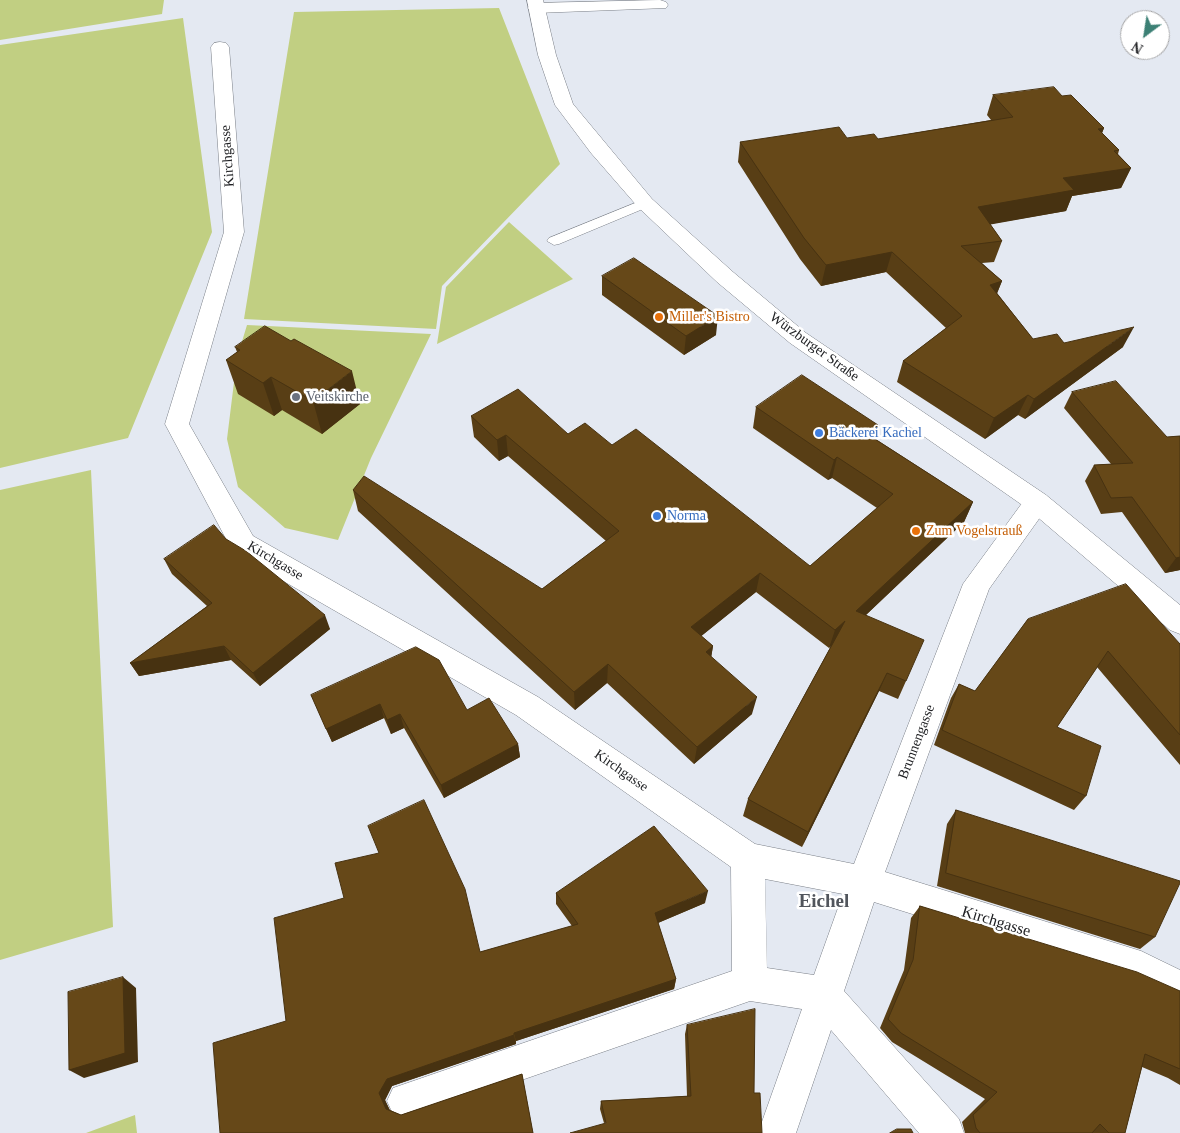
<!DOCTYPE html>
<html>
<head>
<meta charset="utf-8">
<style>
	body { margin:0 }
	#map { position:relative; width:1180px; height:1133px; overflow:hidden; background:#e4e9f2; font-family:Georgia,serif }
	canvas { display:block }
	.north { position:absolute; left:1120px; top:10px; width:50px; height:50px; box-sizing:border-box; background:#fff; border:1px solid #a6a6a7; border-radius:50%; rotate:211deg; font-size:14px; font-weight:700; line-height:20px; text-align:center; color:#202124 }
	.north::after { content:''; display:block; margin:auto; width:18px; height:22px; background:#3c8075; clip-path:polygon(50% 0,100% 100%,50% 72%,0 100%) }
</style>
</head>
<body>
<div id="map">
<canvas width="1180" height="1133"></canvas>
<div class="north">N</div>
</div>
<script>
const ctx = document.querySelector('canvas').getContext('2d');
ctx.lineJoin = 'round';
function fill(path, color) { ctx.fillStyle = color; ctx.fill(path, 'evenodd'); }
function trace(path, color, width, dash) { ctx.strokeStyle = color; ctx.lineWidth = width; ctx.lineCap = dash ? 'butt' : 'round'; ctx.setLineDash(dash || []); ctx.stroke(path); }
function drawText(font, color, halo, rows, align = 'center') {
  ctx.font = font + ' Georgia,serif'; ctx.lineWidth = 5; ctx.setLineDash([]); ctx.textBaseline = 'middle'; ctx.strokeStyle = halo; ctx.fillStyle = color; for (const [text, x, y, turn = 0] of rows) {
    ctx.save(); ctx.translate(x, y); ctx.rotate((+turn || 0) * Math.PI / 180); ctx.textAlign = isNaN(turn) ? turn : align; if (halo) ctx.strokeText(text, 0, 0); ctx.fillText(text, 0, 0); ctx.restore();
  }
}
const green = new Path2D(`
	M0,0H164L162,14L0,40Z
	M499,8L560,164L442,286L436,329L244,319L294,12Z
	M183,18L212,232L128,438L0,468V45Z
	M509,222L573,279L437,344L446,287Z
	M247,325L431,334L371,458L338,540L285,528L238,487L227,439L237,358Z
	M91,470L113,927L0,960V490Z
	M135,1115L137,1133H86Z`);
const service = new Path2D(`
	M645,199L650,200L651,203L650,206L559,244L554,245L547,241L549,238Z`);
const minor = new Path2D(`
	M660,0L666,2L668,5L666,8L536,13L530,11L528,8L530,5L536,3Z
	M220,42L226,43L229,47L244,232L189,424L253,536L538,697L755,844L854,864L963,584L1028,495L1037,492L1046,495L1050,502L1046,509L989,589L885,872L1141,951L1180,970V1007L1123,980L874,902L844,991L959,1119L964,1133H919L831,1030L796,1133H758L802,1009L750,1001L406,1120L393,1114L387,1101L393,1088L732,971L731,867L516,715L233,552L165,424L224,232L211,47L214,43ZM765,879L843,894L814,975L767,968Z`);
const secondary = new Path2D(`
	M527,0H543L556,55L573,104L652,199L733,272L806,333L1046,495L1180,605V634L1170,630L1028,509L790,343L717,282L638,207L591,153L555,105L538,55Z`);
const wall = new Path2D(`
	M993,95L1062,96L1104,128L1102,133L1119,150L1118,154L1131,168L1121,188L1072,196L1066,211L990,224L1002,241L994,262L982,263L1002,281L997,293L1033,339L1064,343L1123,347L1025,419L1018,415L985,439L897,382L903,361L946,328L886,272L821,286L800,259L738,162L740,142L847,138L878,139L991,120L987,115Z
	M602,276L716,335L684,355L602,295Z
	M235,347L360,404L322,434L282,410L274,416L238,394L226,360L237,352Z
	M1072,392L1167,437L1180,436V570L1165,573L1122,512L1101,514L1085,481L1094,465L1111,464L1064,408Z
	M756,407L878,425L874,438L973,502L964,522L866,615L906,681L898,699L879,691L802,847L743,816L748,799L831,646L829,648L756,592L701,636L713,646L711,657L752,714L694,764L607,683L575,710L358,511L353,490L542,589L606,541L508,456L499,461L474,437L471,416L568,434L612,445L810,566L877,508L832,478L828,480L753,428Z
	M226,539L330,629L260,686L231,660L139,676L130,663L207,606L172,574L164,559Z
	M1028,619L1180,644V765L1097,667L1057,727L1086,796L1074,810L934,745L951,698L959,684L975,691Z
	M311,695L467,710L518,744L520,757L444,798L404,728L391,734L384,718L332,742Z
	M956,810L1155,937L1140,949L937,886L947,824Z
	M556,893L705,903L658,923L676,979L674,989L516,1041V1044L392,1086L385,1100L390,1110L401,1115L522,1074L533,1133H220L286,1021L480,952L572,926L556,904Z
	M920,906L1180,991V1085L1168,1078L1142,1067L1125,1133H965L962,1122L985,1099L892,1042L880,1028L904,970L911,918Z
	M687,1025L754,1093L604,1123L600,1109L601,1101L687,1096L685,1034Z`);
const shadedWall = new Path2D(`
	M1104,128L1096,148L1098,129Z
	M1131,168L1121,188L1072,196L1066,211L971,228L978,207L1063,178Z
	M892,252L886,272L821,286L826,265Z
	M1002,281L994,301L990,285Z
	M718,316L716,335L684,355L686,336Z
	M1134,327L1123,347L1025,419L1034,399Z
	M352,371L360,404L322,434L313,401Z
	M271,377L282,410L274,416L263,383Z
	M1028,395L1018,415L985,439L994,418Z
	M878,425L872,446L867,434Z
	M506,435L508,456L499,461L497,440Z
	M837,457L832,478L828,480L834,460Z
	M973,502L964,522L850,630L856,611Z
	M1180,557V570L1165,573L1176,558Z
	M760,573L756,592L689,646L691,627Z
	M325,615L330,629L260,686L253,673Z
	M845,621L838,640L829,648L835,630Z
	M224,646L231,660L139,676L130,663Z
	M713,646L710,665L706,652Z
	M608,664L607,683L575,710L574,692Z
	M887,673L879,691L802,847L808,832Z
	M757,697L752,714L694,764L697,747Z
	M380,704L384,718L332,742L326,729Z
	M400,714L404,728L391,734L387,720Z
	M518,744L520,757L444,798L441,785Z
	M708,891L705,903L653,925L655,913Z
	M123,977L136,988L138,1062L84,1078L69,1070Z
	M676,979L674,989L516,1041L514,1033Z
	M514,1035L516,1044L392,1086L385,1100L392,1116L386,1109L379,1093L387,1079Z`);
const building = new Path2D(`
	M1054,87L1062,96L1071,95L1104,128L1098,129L1119,150L1114,151L1131,168L1063,178L1074,190L978,207L1002,241L961,246L1002,281L990,285L1033,339L1057,334L1064,343L1134,327L1034,399L1028,395L994,418L903,361L962,316L892,252L826,265L804,238L740,142L839,127L847,138L874,134L878,139L1013,117L993,95Z
	M634,258L718,316L686,336L602,276Z
	M265,326L291,341L294,339L352,371L313,401L271,377L263,383L226,360L240,350L235,347Z
	M802,375L878,425L867,434L973,502L856,611L924,640L906,681L887,673L808,832L748,799L845,621L835,630L760,573L691,627L713,646L706,652L757,697L697,747L608,664L574,692L353,490L364,476L542,589L619,531L506,435L497,440L471,416L518,389L568,434L585,423L612,445L636,429L810,566L893,494L837,457L834,460L756,407Z
	M1116,381L1167,437L1180,436V557L1176,558L1132,497L1111,498L1094,465L1133,463L1072,392Z
	M214,525L226,539L246,551L325,615L253,673L224,646L130,663L212,603L164,559Z
	M1126,584L1180,644V735L1108,651L1057,727L1101,746L1086,796L942,730L959,684L975,691L1028,619Z
	M416,647L439,660L467,710L489,698L518,744L441,785L400,714L387,720L380,704L326,729L311,695Z
	M424,800L465,889L480,952L578,924L556,893L654,826L708,891L655,913L676,979L514,1033V1035L387,1079L379,1093L386,1109L401,1115L522,1074L533,1133H220L213,1043L286,1021L274,918L344,898L335,863L379,853L368,826Z
	M956,810L1180,881V883L1155,937L946,873Z
	M920,906L1137,972L1180,991V1069L1145,1054L1125,1133H1109L1100,1124L1092,1133H980L976,1128L973,1115L997,1092L901,1033L888,1019L913,960Z
	M123,977L125,1053L69,1070L68,992Z
	M755,1009L754,1093H760L762,1133H570L606,1123L601,1101L691,1096L687,1025Z
	M897,1129H911L913,1133H890Z`);
const markers = [
	[659,317,5,"#e8710a"],
	[296,397,5,"#6b7280"],
	[819,433,5,"#3f7fe0"],
	[657,516,5,"#3f7fe0"],
	[916,531,5,"#e8710a"]
];
const streetNames = [
	["Kirchgasse",228,156,-94],
	["Würzburger Straße",814,347,36],
	["Kirchgasse",275,561,31],
	["Brunnengasse",917,742,-69],
	["Kirchgasse",621,771,35]
];
const foodNames = [
	["Miller's Bistro",669,317],
	["Zum Vogelstrauß",926,531]
];
const worshipNames = [
	["Veitskirche",306,397]
];
const shopNames = [
	["Bäckerei Kachel",829,433],
	["Norma",667,516]
];
const nearStreetnames = [
	["Kirchgasse",996,922,17]
];
const nearQuarternames = [
	["Eichel",824,902]
];
fill(green, '#c1cf82');
trace(service, '#7a7f87', 1);
trace(minor, '#7a7f87', 1);
trace(secondary, '#7a7f87', 1);
fill(service, '#fff');
fill(minor, '#fff');
fill(secondary, '#fff');
fill(wall, '#583e15');
fill(shadedWall, '#473211');
fill(building, '#664818');
trace(building, '#473211', 1);
for (const [x, y, r, color] of markers) { const dot = new Path2D(); dot.arc(x, y, r, 0, 2 * Math.PI); ctx.fillStyle = color; ctx.fill(dot); trace(dot, '#fff', 2); }
drawText('14px', '#202124', '#fff', streetNames);
drawText('14px', '#c56008', '#fff', foodNames, 'left');
drawText('14px', '#5b616d', '#fff', worshipNames, 'left');
drawText('14px', '#366cbe', '#fff', shopNames, 'left');
drawText('16px', '#202124', '#fff', nearStreetnames);
drawText('bold 19px', '#51555c', '#fff', nearQuarternames);
</script>
</body>
</html>
